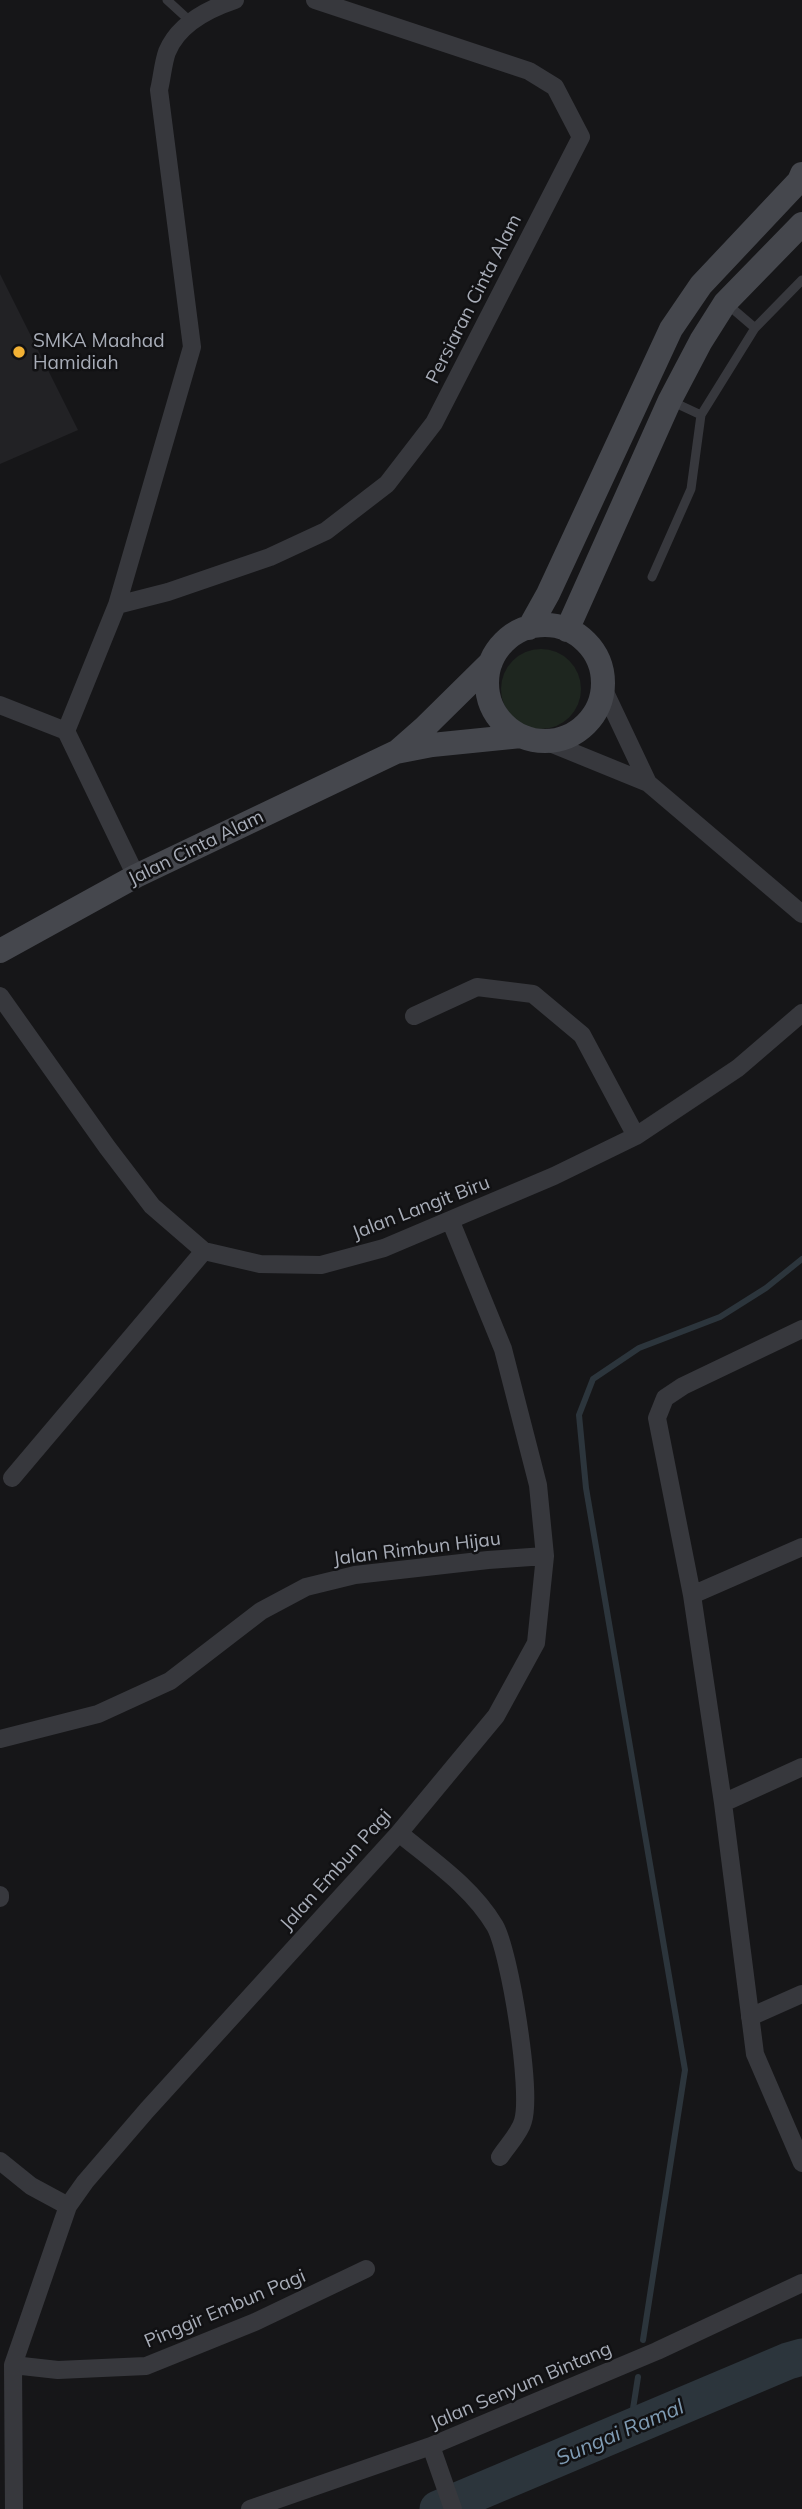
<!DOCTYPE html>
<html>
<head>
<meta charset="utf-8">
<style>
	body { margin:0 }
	canvas { display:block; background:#161618 }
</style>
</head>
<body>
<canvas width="802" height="2509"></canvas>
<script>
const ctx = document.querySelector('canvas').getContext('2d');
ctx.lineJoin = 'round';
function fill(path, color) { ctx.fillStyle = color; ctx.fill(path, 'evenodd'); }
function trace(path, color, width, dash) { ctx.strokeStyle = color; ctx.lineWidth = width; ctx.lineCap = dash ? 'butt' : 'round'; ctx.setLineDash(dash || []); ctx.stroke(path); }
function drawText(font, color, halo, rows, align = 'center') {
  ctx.font = font + ' Mulish,sans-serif'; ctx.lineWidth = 5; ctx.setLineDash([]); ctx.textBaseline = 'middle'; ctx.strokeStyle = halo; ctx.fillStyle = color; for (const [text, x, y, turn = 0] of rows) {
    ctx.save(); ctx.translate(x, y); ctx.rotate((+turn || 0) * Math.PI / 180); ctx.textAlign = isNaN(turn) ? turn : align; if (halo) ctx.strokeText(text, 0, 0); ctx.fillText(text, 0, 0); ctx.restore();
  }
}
const built = new Path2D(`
	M0,274L78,430L0,464Z`);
const green = new Path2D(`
	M501 689a40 40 0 1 1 80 0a40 40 0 1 1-80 0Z`);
const stream = new Path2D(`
	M643,2340L685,2070L586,1488L579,1415L593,1379L639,1348L720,1317L766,1288L802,1259
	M630,2428L638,2377`);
const river = new Path2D(`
	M438,2509L788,2361L802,2357`);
const lane = new Path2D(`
	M167,0L190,21
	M727,304L755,328
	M671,401L701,415L755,328L802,280
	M652,577L691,489L701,415`);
const street = new Path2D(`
	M117,605L168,592L270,557L326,531L387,484L434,423L581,137L555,87L529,71L315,0
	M603,688L648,783
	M0,705L66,731
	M545,741L648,783L802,914
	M136,876L66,731L117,605L192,347L159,90C162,78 163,63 167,52C178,25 208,9 235,0
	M0,996L107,1147L152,1206L204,1251L260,1264L321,1265L384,1248L554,1176L636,1136L738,1068L802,1013
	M414,1016L477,987L533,994L582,1035L636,1136
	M802,1329L683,1386L665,1398L657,1418L692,1595L723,1803L755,2054L802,2163
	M12,1478L204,1251
	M692,1595L802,1547
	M0,1739L98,1714L170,1681L261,1611L306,1587L355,1575L488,1560L545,1556
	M723,1803L802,1767
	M399,1833C433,1861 472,1887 495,1926C510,1953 532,2091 523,2121C520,2133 507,2146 500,2157
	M0,1895V1898
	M750,2017L802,1994
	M0,2161L31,2186L68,2206
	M13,2365L58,2370L146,2366L255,2322L366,2269
	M431,2446L453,2509
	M14,2509L13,2365L68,2206L85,2182L147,2110L399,1833L496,1716L536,1643L545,1556L538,1485L503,1349L451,1222
	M250,2509L431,2446L657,2351L802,2283`);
const secondary = new Path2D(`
	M487 683a58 58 0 1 1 116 0a58 58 0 1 1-116 0Z
	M529,628L548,594L671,329L701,285L799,181L802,174
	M567,630L670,400L701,341L725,303L802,224
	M399,750L424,728L491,662
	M0,951L136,876L396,752L432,745L521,736`);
const markers = [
	[19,352,7,"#f2b134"]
];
const streetNames = [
	["Persiaran Cinta Alam",474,299,-63],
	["Jalan Cinta Alam",196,848,-26],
	["Jalan Langit Biru",421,1208,-21],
	["Jalan Rimbun Hijau",417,1549,-7],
	["Jalan Embun Pagi",336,1870,-48],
	["Pinggir Embun Pagi",225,2309,-23],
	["Jalan Senyum Bintang",521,2386,-23]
];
const poiNames = [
	["SMKA Maahad",33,341],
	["Hamidiah",33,363]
];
const waterNames = [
	["Sungai Ramal",620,2433,-23]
];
fill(built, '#222225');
fill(green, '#1e261f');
trace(stream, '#2c353c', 6);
trace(river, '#2c353c', 37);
trace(lane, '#37383d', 9);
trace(street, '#37383d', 18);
trace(secondary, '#45474d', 24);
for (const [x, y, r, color] of markers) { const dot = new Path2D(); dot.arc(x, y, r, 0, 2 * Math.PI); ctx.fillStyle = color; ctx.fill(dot); trace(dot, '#111113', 2.5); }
drawText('19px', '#a8adb8', '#111113', streetNames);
drawText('19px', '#a8adb8', '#111113', poiNames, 'left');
drawText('italic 21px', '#7f9bb3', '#111113', waterNames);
</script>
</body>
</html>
